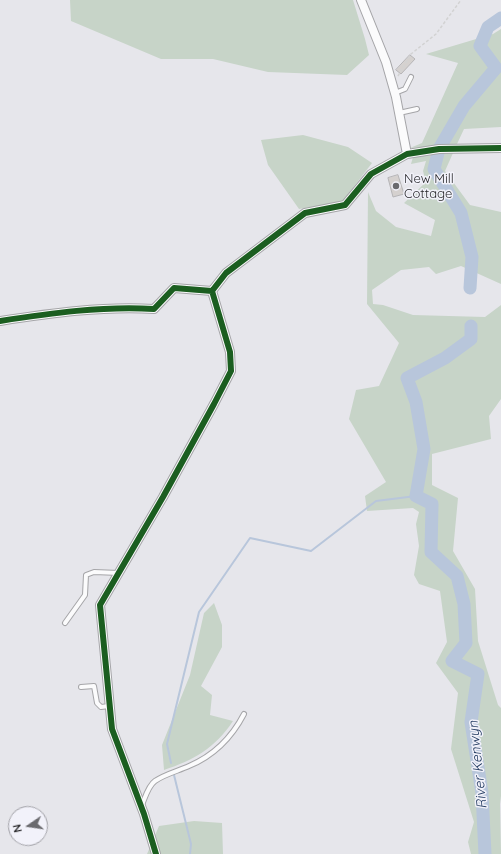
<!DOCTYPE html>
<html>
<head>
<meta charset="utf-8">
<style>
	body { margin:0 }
	#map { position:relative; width:501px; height:854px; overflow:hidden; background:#e6e6eb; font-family:Quicksand,sans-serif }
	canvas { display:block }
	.north { position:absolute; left:8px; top:806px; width:40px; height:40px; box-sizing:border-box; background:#f2f2fa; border:1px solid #a1a1a7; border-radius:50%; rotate:257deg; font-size:11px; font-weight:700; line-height:16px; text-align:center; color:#28282b }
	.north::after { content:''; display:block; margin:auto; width:14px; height:18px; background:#6a6a6e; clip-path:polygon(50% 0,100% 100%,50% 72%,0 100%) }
</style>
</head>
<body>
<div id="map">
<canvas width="501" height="854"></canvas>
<div class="north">N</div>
</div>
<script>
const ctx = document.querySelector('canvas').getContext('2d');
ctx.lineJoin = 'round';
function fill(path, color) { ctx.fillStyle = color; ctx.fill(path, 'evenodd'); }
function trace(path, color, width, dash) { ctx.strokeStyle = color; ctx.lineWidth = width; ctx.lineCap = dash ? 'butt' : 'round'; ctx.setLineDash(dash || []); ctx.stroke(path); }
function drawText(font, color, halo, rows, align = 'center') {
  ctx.font = font + ' Quicksand,sans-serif'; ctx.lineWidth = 3; ctx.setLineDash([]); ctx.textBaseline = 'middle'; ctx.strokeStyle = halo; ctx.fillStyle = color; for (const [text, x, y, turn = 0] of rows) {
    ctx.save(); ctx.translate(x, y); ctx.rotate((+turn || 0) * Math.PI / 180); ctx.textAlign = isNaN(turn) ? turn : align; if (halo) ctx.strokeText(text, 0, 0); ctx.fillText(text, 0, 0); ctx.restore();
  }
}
const green = new Path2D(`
	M70,0H353L365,39L369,55L347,75L268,72L213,59H161L71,21Z
	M501,29V127L464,129L457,144L410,148L422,143L458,63L426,54L493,34Z
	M303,135L348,147L372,163L342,202L299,209L268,165L261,140Z
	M453,153L445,171L470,205L501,212V284L461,266L436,274L429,267L401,270L372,290L373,304L383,305L413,315L485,317L501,305V399L489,416L491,439L432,454V485L458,498L453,551L475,589L478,641L498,705L501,708V796L500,804L501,854H471L468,842L474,822L451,749L458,693L436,663L447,642L440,591L419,584L414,575L419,546L416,524L419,512L413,508L367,511L365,496L386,482L349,419L356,390L379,386L399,343L367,304L368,192L376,211L396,227L431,236L435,220L404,203L426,182L423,171L426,161L411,164L413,157Z
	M214,603L222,625V647L201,686L212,695L210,715L233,721C215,748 194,760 164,770L162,745L190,675L204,613Z
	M194,821L222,823L223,854H147L159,826Z`);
const stream = new Path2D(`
	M171,763L167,744L199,612L250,538L311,551L376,501L416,496
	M174,775L191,844L190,854`);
const river = new Path2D(`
	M470,288L472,257L461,213L434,169L439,149L464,106L496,68L480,46L488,27L501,18
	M471,326V339L445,358L407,378L416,402L424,449L416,496L432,504L431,552L457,576L464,604L466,643L452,661L478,674L471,722L482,793L485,854`);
const building = new Path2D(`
	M410,55L415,59L401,74L396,70Z
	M398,175L404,194L393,197L388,178Z`);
const path = new Path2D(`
	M398,76L411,54L436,34L461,0`);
const lane = new Path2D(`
	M395,93L405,89L411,77
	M399,113L417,109
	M65,623L85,595L86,575L94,572L119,573
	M81,687L94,686L97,703L101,707L109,706
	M142,805C145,798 148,786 155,781C165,774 178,771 189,766C213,756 232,737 244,714`);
const street = new Path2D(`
	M361,0L386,62L396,97L407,154
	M212,291L226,273L305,213L345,205L371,174L407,154L439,149L501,148
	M0,321C51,313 102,306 154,309L174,288L212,291
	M156,854L144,814L112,729L100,605L163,497L214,404L231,371L230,352L212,291`);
const cycleway = new Path2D(`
	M212,291L226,273L305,213L345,205L371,174L407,154L439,149L501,148
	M0,321C51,313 102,306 154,309L174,288L212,291
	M156,854L144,814L112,729L100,605L163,497L214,404L231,371L230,352L212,291`);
const markers = [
	[396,186,4,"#6a6a6e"]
];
const poiNames = [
	["New Mill",404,179],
	["Cottage",404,194]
];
const waterNames = [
	["River Kenwyn",478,765,-96]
];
fill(green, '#c7d4c8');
trace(stream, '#b8c6db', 2);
trace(river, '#b8c6db', 13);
fill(building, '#d5d1cf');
trace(building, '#b5b4b6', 1);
trace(lane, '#a5a5a8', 6);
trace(street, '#a5a5a8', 10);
trace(path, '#d2d2d2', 1.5, [3, 2]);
trace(lane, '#fbfbfc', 4);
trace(street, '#fbfbfc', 8);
trace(cycleway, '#1b5e20', 6);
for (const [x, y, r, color] of markers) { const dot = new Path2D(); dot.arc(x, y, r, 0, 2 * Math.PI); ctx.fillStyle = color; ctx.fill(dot); trace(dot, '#f2f2fa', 1.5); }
drawText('13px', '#28282b', '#f2f2fa', poiNames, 'left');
drawText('italic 14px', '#1c355c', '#f2f2fa', waterNames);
</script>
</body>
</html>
